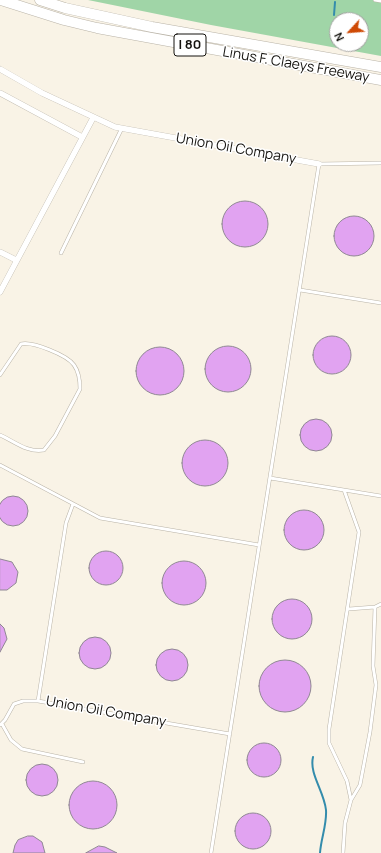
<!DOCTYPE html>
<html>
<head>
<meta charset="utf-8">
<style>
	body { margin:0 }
	#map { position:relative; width:381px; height:853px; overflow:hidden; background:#f9f3e6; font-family:Manrope,sans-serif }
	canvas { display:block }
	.north { position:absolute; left:329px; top:12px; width:40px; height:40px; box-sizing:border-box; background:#fff; border:1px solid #a1a09f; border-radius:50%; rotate:244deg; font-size:11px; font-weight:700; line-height:16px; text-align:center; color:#14120e }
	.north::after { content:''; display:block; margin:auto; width:14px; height:18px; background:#cf4a05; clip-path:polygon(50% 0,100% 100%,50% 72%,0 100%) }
</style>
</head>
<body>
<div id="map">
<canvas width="381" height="853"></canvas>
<div class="north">N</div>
</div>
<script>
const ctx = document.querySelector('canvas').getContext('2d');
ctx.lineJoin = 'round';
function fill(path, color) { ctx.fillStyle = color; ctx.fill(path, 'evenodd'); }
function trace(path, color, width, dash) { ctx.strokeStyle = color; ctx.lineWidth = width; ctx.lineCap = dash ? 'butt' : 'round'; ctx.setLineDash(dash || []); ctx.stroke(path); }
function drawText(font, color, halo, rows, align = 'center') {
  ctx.font = font + ' Manrope,sans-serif'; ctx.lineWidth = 3; ctx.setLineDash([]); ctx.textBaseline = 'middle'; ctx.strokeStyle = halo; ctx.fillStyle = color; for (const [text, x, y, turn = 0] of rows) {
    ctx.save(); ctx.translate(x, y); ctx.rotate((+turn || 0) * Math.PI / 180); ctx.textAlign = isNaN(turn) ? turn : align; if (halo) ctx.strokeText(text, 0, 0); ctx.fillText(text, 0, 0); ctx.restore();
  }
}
const green = new Path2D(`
	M88,0H381V56L211,25ZM337,20H361V44H337Z`);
const stream = new Path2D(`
	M334,15L335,2
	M313,757C309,774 324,791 326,810C327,825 321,838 320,853`);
const building = new Path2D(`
	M222 224a23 23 0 1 1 46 0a23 23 0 1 1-46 0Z
	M334 236a20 20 0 1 1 40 0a20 20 0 1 1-40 0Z
	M313 355a19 19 0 1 1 38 0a19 19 0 1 1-38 0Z
	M205 369a23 23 0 1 1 46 0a23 23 0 1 1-46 0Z
	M136 371a24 24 0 1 1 48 0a24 24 0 1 1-48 0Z
	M300 435a16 16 0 1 1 32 0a16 16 0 1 1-32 0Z
	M182 463a23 23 0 1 1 46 0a23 23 0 1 1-46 0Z
	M-2 511a15 15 0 1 1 30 0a15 15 0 1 1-30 0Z
	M284 530a20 20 0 1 1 40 0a20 20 0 1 1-40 0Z
	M89 568a17 17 0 1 1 34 0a17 17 0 1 1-34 0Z
	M0,559L12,562L18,572L16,583L7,590H0Z
	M162 583a22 22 0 1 1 44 0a22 22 0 1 1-44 0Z
	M272 619a20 20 0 1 1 40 0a20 20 0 1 1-40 0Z
	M0,624L4,628L7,639L0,652Z
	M79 653a16 16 0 1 1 32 0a16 16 0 1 1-32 0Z
	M156 665a16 16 0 1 1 32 0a16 16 0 1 1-32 0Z
	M259 686a26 26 0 1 1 52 0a26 26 0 1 1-52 0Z
	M247 760a17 17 0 1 1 34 0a17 17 0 1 1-34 0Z
	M26 780a16 16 0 1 1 32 0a16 16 0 1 1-32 0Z
	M69 805a24 24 0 1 1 48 0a24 24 0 1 1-48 0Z
	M235 831a18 18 0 1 1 36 0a18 18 0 1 1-36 0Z
	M28,836H33L42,842L45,853H13L15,845L18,840Z
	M99,846L105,847L117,853H86Z`);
const lane = new Path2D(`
	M375,0L381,1
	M61,253L122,128
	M300,290L381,303
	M0,375L21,344C32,341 67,355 74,365C79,372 80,380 80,389L55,436L44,450C27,453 14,441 0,435
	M0,465L100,518L259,545
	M270,478L381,496
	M344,490L359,532L329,729V743L347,781L351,800
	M73,504L66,523L38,701L230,734
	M375,607L381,604
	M2,724L11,740L22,749L83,762
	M0,725L5,720L14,704L23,701H38
	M211,853L319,164L381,163
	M343,853L345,823L351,800L360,785L370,732L376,685L373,666L375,607L349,609`);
const street = new Path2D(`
	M0,69L42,93L115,127L319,164
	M0,93L82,137
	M0,252L16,260
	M0,292L93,118`);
const highway = new Path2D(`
	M1,0L64,20L97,28L381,80
	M40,0L65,8L152,27L381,67`);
const shields = [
	[190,45,32]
];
const shieldNames = [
	["I 80",190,45]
];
const streetNames = [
	["Linus F. Claeys Freeway",296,65,10],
	["Union Oil Company",236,149,10],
	["Union Oil Company",106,712,10]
];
fill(green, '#a0d5a7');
trace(stream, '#348cac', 2);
fill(building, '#e1a3f1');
trace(building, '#908893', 1);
trace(lane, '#b9b3a7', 4);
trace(street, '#b9b3a7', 6);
trace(highway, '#b9b3a7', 11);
trace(lane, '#fff', 3);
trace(street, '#fff', 5.5);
trace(highway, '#fff', 10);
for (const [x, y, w] of shields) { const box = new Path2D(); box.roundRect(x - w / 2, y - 11, w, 22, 3); ctx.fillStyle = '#fff'; ctx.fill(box); trace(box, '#14120e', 1); }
drawText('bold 13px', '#14120e', null, shieldNames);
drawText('14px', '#14120e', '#fff', streetNames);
</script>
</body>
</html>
